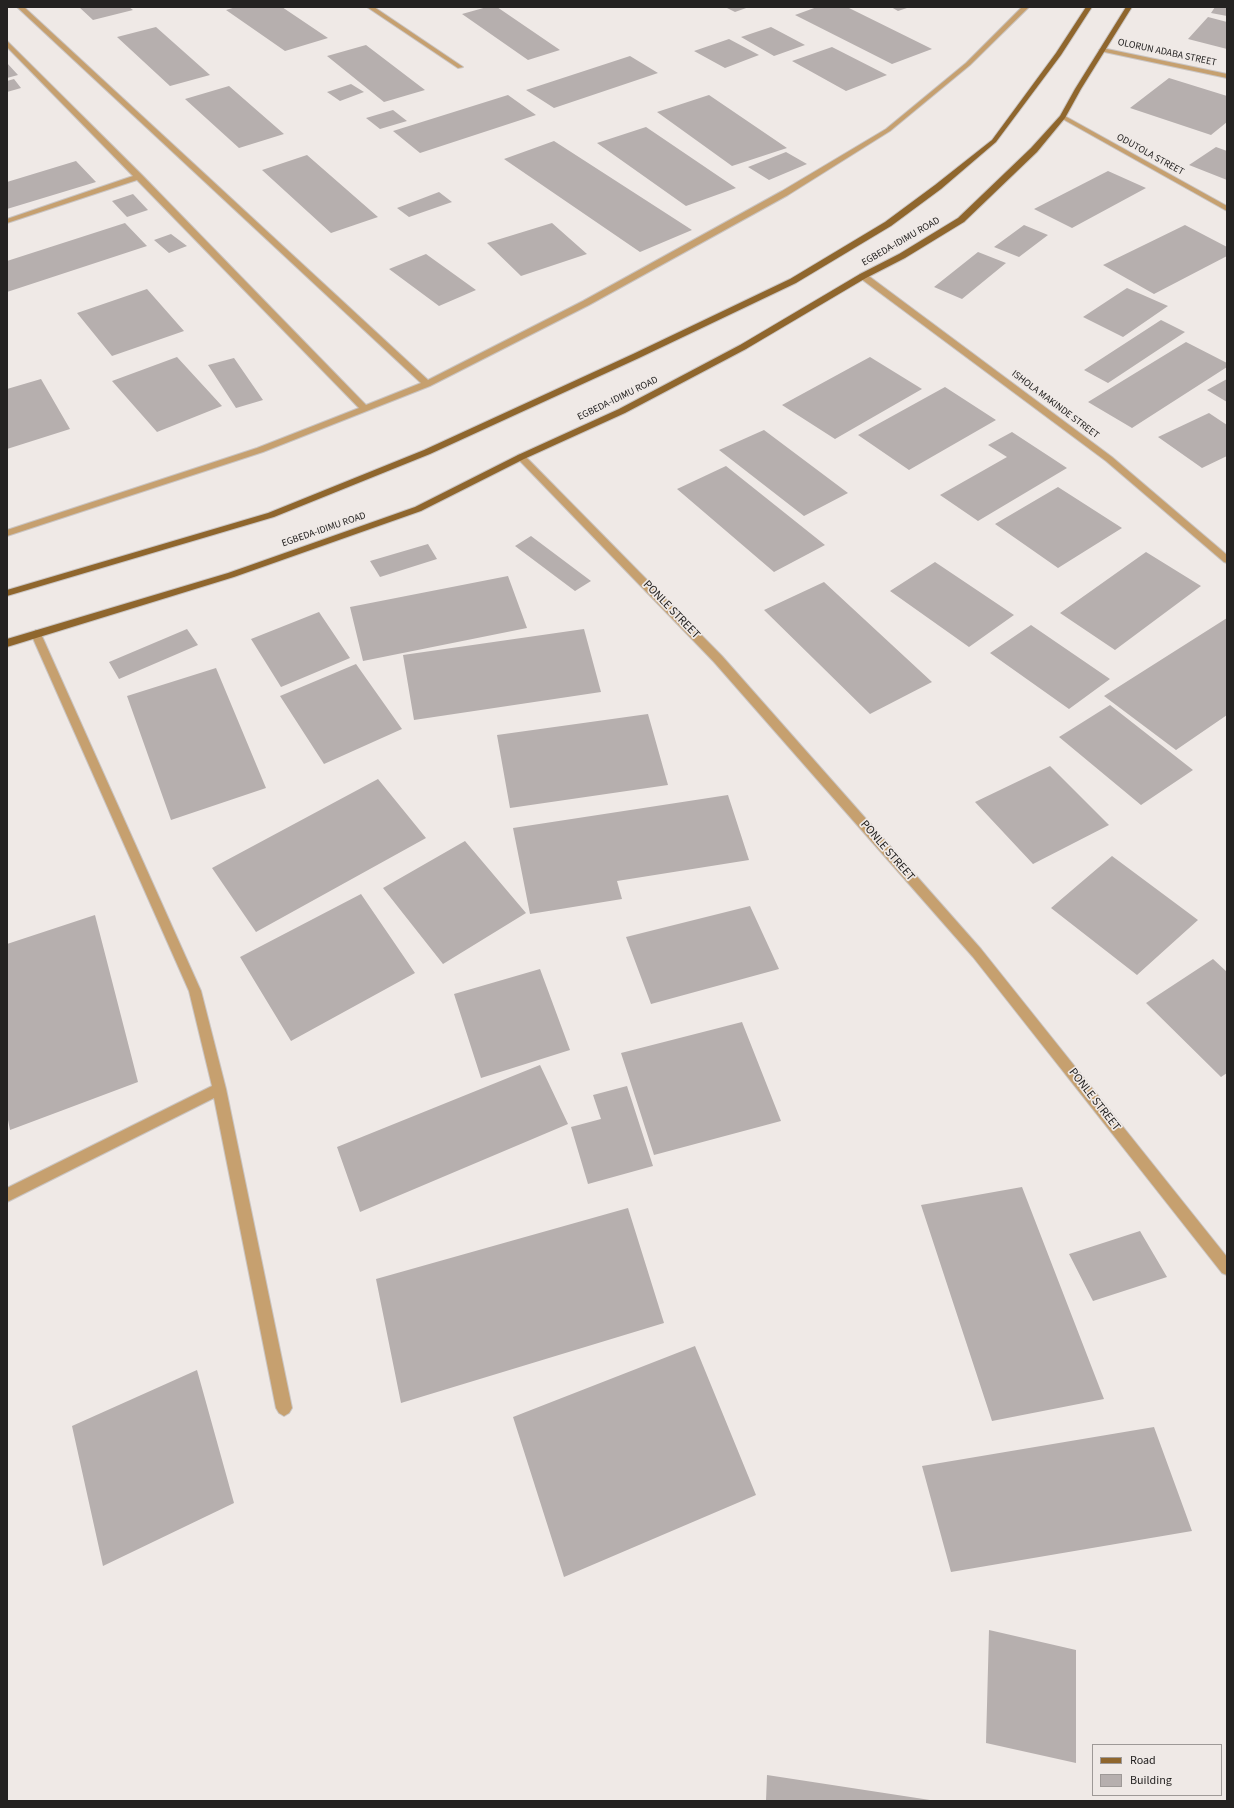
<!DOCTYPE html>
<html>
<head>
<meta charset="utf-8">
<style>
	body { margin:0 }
	#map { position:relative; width:1234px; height:1808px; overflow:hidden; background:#efe9e6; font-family:"Source Sans 3",sans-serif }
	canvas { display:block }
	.frame { position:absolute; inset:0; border:8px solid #242221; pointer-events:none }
	.legend { position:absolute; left:1092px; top:1744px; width:130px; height:52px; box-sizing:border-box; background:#efe9e6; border:1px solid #9e9997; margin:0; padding:5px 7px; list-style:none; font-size:12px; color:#242221 }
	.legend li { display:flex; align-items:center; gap:8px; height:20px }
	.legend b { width:20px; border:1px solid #9e9997 }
</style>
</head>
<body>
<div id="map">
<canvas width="1234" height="1808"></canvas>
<div class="frame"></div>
<ul class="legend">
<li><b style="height:5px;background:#8f662d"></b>Road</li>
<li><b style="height:11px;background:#b6afae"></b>Building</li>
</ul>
</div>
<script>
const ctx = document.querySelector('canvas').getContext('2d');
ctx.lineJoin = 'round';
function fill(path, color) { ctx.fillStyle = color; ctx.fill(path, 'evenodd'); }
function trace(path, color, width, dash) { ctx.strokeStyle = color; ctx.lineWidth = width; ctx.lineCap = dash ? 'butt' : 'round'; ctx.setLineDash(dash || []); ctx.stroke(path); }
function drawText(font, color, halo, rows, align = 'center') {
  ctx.font = font + ' "Source Sans 3",sans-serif'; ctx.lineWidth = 3.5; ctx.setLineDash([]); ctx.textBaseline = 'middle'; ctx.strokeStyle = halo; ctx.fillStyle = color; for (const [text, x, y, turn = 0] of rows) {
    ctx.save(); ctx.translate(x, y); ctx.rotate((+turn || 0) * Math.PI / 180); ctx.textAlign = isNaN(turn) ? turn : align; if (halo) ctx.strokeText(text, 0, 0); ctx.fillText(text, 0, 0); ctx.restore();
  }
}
const building = new Path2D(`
	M79,7H129L133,10L93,20Z
	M236,7H282L328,38L285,51L226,10Z
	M487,7H497L560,50L528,60L462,14Z
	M725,7H749L735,12Z
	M817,7H847L932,49L892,64L795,15Z
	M891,7H910L898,11Z
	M1215,7H1227V16L1211,13Z
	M1208,17L1227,22V49L1188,39Z
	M156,27L210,75L170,86L117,37Z
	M771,27L805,45L774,56L741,37Z
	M729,39L759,55L725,68L694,51Z
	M366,45L425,90L384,102L327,56Z
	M832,47L887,75L846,91L792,61Z
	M630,56L658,73L554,108L526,90Z
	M7,63L18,75L7,78Z
	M1169,78L1227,96V122L1211,135L1130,108Z
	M14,79L21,88L7,92V81Z
	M351,84L364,92L340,101L327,92Z
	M229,86L284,134L239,148L185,99Z
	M508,95L536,115L420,153L393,131Z
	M709,95L787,148L732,166L657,112Z
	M393,110L407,121L380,129L366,118Z
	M646,127L736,188L686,206L597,143Z
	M554,141L692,230L640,252L504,159Z
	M1216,147L1227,151V180L1189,165Z
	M786,152L807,164L769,180L748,167Z
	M307,155L378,217L331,233L262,170Z
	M76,161L96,182L7,209V182Z
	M1108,171L1146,188L1072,228L1034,209Z
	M439,192L452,202L409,217L397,208Z
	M133,194L148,210L127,217L112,201Z
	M125,223L147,246L7,292V261Z
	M552,223L587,254L521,276L487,243Z
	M1024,225L1048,235L1019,257L994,247Z
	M1185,225L1227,247V256L1154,294L1103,265Z
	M171,234L187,246L169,253L154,240Z
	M978,252L1006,263L962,299L934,287Z
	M426,254L476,290L439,306L389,269Z
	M1127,288L1168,306L1123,337L1083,317Z
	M147,289L184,331L112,356L77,313Z
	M1161,320L1185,332L1108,383L1084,370Z
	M1186,342L1227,363V367L1132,428L1088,402Z
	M177,357L222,406L157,432L112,381Z
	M870,357L922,389L835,439L782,405Z
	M234,358L263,400L236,408L208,365Z
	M41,379L70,429L7,449V389Z
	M1227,379V402L1207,390Z
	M945,387L996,420L909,470L858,435Z
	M1209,413L1227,425V456L1202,468L1158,437Z
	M764,430L848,493L804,516L719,450Z
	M1012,432L1067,468L978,521L940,495L1007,457L988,445Z
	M726,466L825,545L774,572L677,489Z
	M1058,487L1122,528L1058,568L995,524Z
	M531,536L591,581L575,591L515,546Z
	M428,544L437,559L380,577L370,561Z
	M1146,552L1201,586L1115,650L1060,613Z
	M935,562L1014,615L969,647L890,591Z
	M508,576L527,628L363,661L350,607Z
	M824,582L932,682L870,714L764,610Z
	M319,612L350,658L281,687L251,639Z
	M1227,618V715L1176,750L1104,696Z
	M1031,625L1110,679L1069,709L990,653Z
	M187,629L198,645L119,679L109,662Z
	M584,629L601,692L414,720L403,655Z
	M356,664L402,729L324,764L280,696Z
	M216,668L266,788L171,820L127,696Z
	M1110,705L1193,770L1141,805L1059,737Z
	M648,714L668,785L510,808L497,735Z
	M1050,766L1109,825L1033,864L975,802Z
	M378,779L426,838L256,932L212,868Z
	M728,795L749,860L617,881L622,899L530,914L513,828Z
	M465,841L526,913L443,964L383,888Z
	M1112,856L1198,920L1137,975L1051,908Z
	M361,894L415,973L291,1041L240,957Z
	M750,906L779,969L651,1004L626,937Z
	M95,915L138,1082L10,1130L7,1115V944Z
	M1213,959L1227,972V1073L1221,1077L1146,1003Z
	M540,969L570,1050L481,1078L454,994Z
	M742,1022L781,1121L654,1155L621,1053Z
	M540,1065L568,1124L360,1212L337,1147Z
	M627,1086L653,1166L588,1184L571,1127L601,1119L593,1095Z
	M1022,1187L1104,1399L992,1421L921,1205Z
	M628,1208L664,1323L401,1403L376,1279Z
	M1140,1231L1167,1277L1093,1301L1069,1254Z
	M695,1346L756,1495L564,1577L513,1417Z
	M197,1370L234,1503L103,1566L72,1426Z
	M1154,1427L1192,1531L951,1572L922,1466Z
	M989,1630L1076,1650V1763L986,1743Z
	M767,1775L930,1800V1801H766Z`);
const minor = new Path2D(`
	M17,7H24L428,380L583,301L782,191L886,129L966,63L1022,7H1029L970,65L890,131L788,195L589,305L430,386L263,452L7,536V530L257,448L359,408L137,180L7,223V219L133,176L7,47V41L142,175L366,405L421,383Z
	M367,7H374L463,67L458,68Z
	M1102,48L1227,74V78L1100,51L1099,50Z
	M1063,115L1227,206V211L1061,118L1060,117Z
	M860,274H866L1112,457L1227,555V563L1224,562L1106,461L860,278Z
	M521,454L524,455L722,656L981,949L1227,1257V1275L1222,1273L973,957L714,662L518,459L516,457L518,455Z
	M36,630L41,634L201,991L226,1089L292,1408L289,1413L284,1416L279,1413L276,1408L214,1098L7,1202V1188L212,1086L189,991L31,634Z`);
const primary = new Path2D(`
	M1086,7H1092L1061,55L996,142L941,189L891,226L796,283L639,358L430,454L274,517L7,596V590L268,513L424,450L633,354L790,279L885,222L935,185L992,140L1056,53Z
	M1126,7H1132L1081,89L1065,118L1037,152L964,222L905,258L866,278L746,349L625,413L524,459L421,511L234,577L7,647V639L228,573L415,507L518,455L619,409L740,345L860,274L899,254L958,218L1031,148L1060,116L1075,89Z`);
const farStreetnames = [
	["OLORUN ADABA STREET",1167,53,12],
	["ODUTOLA STREET",1150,155,29],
	["EGBEDA-IDIMU ROAD",901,242,-30],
	["EGBEDA-IDIMU ROAD",618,399,-26],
	["ISHOLA MAKINDE STREET",1055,405,37],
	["EGBEDA-IDIMU ROAD",324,530,-19]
];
const streetNames = [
	["PONLE STREET",671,610,46],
	["PONLE STREET",887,851,49],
	["PONLE STREET",1094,1100,52]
];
fill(building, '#b6afae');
trace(minor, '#cac5c3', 2);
trace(primary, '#cac5c3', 2);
fill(minor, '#c6a06f');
fill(primary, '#8f662d');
drawText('10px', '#242221', '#efe9e6', farStreetnames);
drawText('12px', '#242221', '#efe9e6', streetNames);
</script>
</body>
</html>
